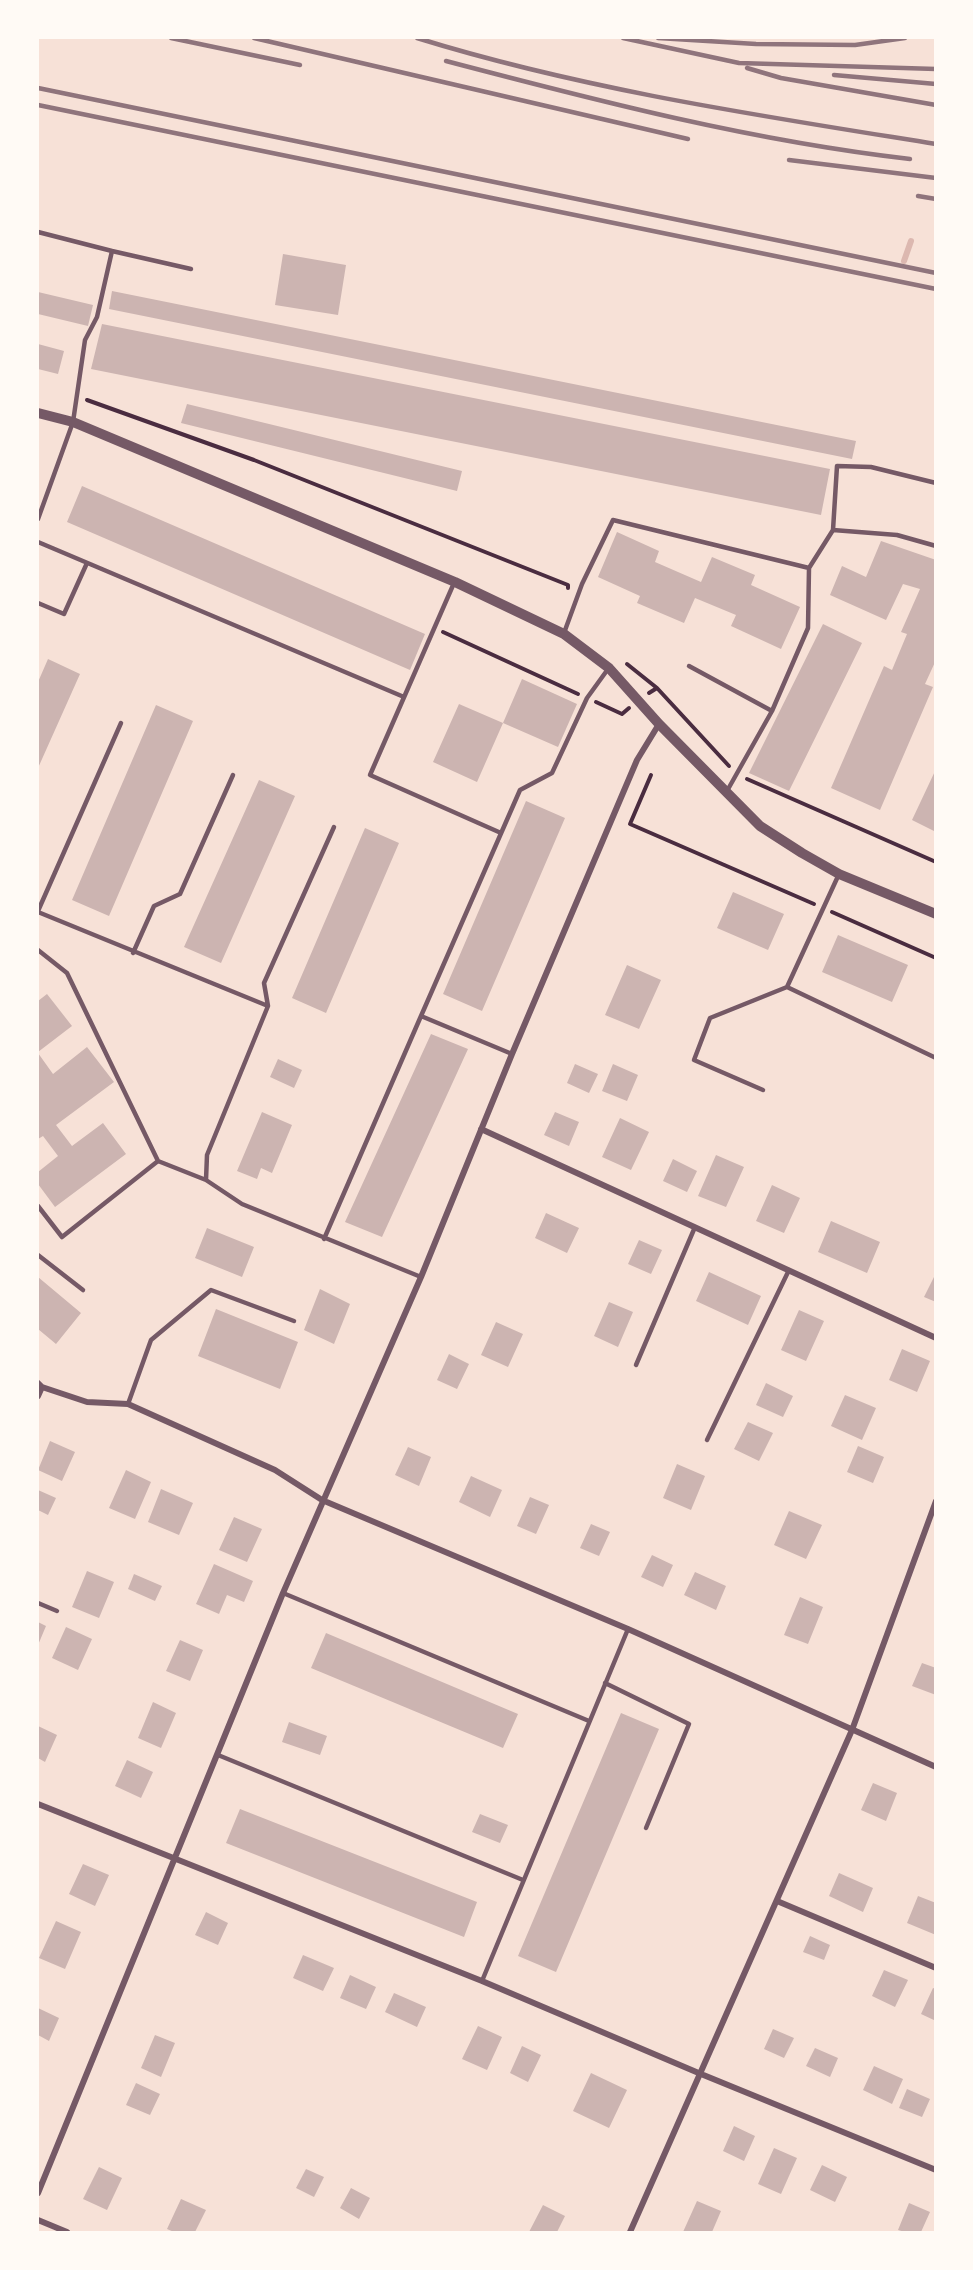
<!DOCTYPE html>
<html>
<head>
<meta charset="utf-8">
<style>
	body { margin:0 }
	#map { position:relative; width:973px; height:2270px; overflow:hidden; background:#f7e1d7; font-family:"PT Sans Narrow",sans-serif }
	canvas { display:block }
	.frame { position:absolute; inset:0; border:39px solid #fffaf5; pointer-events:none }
</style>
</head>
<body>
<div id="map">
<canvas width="973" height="2270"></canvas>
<div class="frame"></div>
</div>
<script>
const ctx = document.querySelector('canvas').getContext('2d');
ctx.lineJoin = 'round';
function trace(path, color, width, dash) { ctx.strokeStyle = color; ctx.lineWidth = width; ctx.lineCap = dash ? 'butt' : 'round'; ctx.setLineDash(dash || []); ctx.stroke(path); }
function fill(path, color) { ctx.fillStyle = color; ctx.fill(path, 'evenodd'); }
const stream = new Path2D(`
	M904,261L911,241`);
const building = new Path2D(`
	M283,254L346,265L338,315L275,305Z
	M112,291L856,441L852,459L109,309Z
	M38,292L93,305L88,326L38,314Z
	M102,324L830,469L821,515L91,369Z
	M38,344L64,351L58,374L38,369Z
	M187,404L462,471L457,491L181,423Z
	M82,486L425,634L410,670L67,522Z
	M617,532L659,551L655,562L701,582L712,557L755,575L751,585L800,607L781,649L731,626L736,615L695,598L684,623L637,603L640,596L598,577Z
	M881,541L936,560V660L925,684L933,687L880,810L831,788L884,666L892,670L907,634L901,632L920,589L903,584L886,620L830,595L842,566L866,577Z
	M823,624L862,643L789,791L749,773Z
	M48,659L80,674L38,768V682Z
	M522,679L577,704L558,747L503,723Z
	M459,704L503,723L477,782L433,762Z
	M156,705L193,721L109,916L72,900Z
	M936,769V832L912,820Z
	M259,780L295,796L221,963L184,947Z
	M526,801L565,818L482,1011L443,994Z
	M365,828L399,843L326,1013L292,998Z
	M733,892L784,914L768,950L717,928Z
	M838,935L908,965L892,1002L822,972Z
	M627,965L661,980L639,1029L605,1015Z
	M47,994L72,1026L38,1052V1001Z
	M431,1034L468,1049L382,1237L345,1222Z
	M87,1047L114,1082L56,1125L72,1146L103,1123L126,1154L55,1207L38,1184V1172L58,1156L43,1136L38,1139V1053L53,1074Z
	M278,1059L302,1070L294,1088L270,1077Z
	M575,1064L598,1074L589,1093L567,1083Z
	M613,1064L638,1075L627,1101L602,1091Z
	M262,1112L292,1125L272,1173L261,1168L257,1179L237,1171Z
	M555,1112L579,1122L569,1146L544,1135Z
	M620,1118L649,1132L631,1170L602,1157Z
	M716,1155L744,1167L726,1207L698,1196Z
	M673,1159L697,1171L687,1192L663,1181Z
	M772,1185L800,1198L784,1233L756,1221Z
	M546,1213L579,1228L567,1253L535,1238Z
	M831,1221L880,1242L867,1273L818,1252Z
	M207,1228L254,1247L242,1277L195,1258Z
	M639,1240L662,1250L651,1274L628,1264Z
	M709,1272L761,1296L748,1325L696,1301Z
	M936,1273V1302L924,1297Z
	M38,1277L81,1313L56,1344L38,1329Z
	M320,1289L350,1304L334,1344L304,1330Z
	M609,1302L633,1312L618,1347L594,1336Z
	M216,1309L298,1342L280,1389L198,1356Z
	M799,1310L824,1321L806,1361L781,1350Z
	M496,1322L523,1334L508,1367L481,1355Z
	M902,1349L930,1361L917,1392L889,1380Z
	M449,1354L469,1364L457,1389L437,1380Z
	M766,1383L793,1396L783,1417L756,1405Z
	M845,1395L876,1408L862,1440L831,1426Z
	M748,1422L773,1433L759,1461L734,1449Z
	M50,1441L75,1452L62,1481L38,1470Z
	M858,1446L884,1457L873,1483L847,1472Z
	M408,1447L431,1457L419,1486L395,1475Z
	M677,1464L705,1476L691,1510L663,1498Z
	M126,1470L151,1482L135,1519L109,1508Z
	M471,1476L502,1490L490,1517L459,1502Z
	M161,1489L193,1503L179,1535L148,1522Z
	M38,1490L56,1498L48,1515L38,1510Z
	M530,1497L549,1505L536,1534L517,1526Z
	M789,1511L822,1525L806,1559L774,1545Z
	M234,1517L262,1529L247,1562L219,1550Z
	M591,1524L610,1532L599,1556L580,1548Z
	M652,1555L673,1565L663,1587L641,1577Z
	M214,1564L253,1581L244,1602L227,1595L219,1614L196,1604Z
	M87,1571L114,1582L99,1618L72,1607Z
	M695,1572L726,1586L716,1610L684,1595Z
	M134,1574L162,1586L155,1601L128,1589Z
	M800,1597L823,1607L808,1644L784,1635Z
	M38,1622L46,1626L38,1645Z
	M66,1627L92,1639L78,1670L52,1658Z
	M326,1633L518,1714L503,1748L311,1668Z
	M180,1640L203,1650L190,1681L166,1671Z
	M922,1663L936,1668V1695L912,1686Z
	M153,1702L176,1713L161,1748L138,1738Z
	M621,1713L659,1729L556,1972L518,1956Z
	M289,1722L327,1736L320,1755L282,1742Z
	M38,1726L57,1735L45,1762L38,1758Z
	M127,1760L153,1772L141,1798L115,1786Z
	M873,1783L897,1793L886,1821L861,1810Z
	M240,1809L477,1902L464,1937L226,1843Z
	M480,1814L508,1825L500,1843L472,1832Z
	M83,1864L109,1875L95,1906L69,1894Z
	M839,1873L873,1888L863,1912L829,1896Z
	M918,1896L936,1903V1935L907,1923Z
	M206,1912L228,1923L218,1945L195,1935Z
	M56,1921L81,1932L65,1969L39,1958Z
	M810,1936L830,1945L824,1960L803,1952Z
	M303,1955L334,1968L323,1991L293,1978Z
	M884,1970L908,1980L895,2007L872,1996Z
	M350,1975L376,1987L366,2009L340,1998Z
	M933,1988L936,1989V2021L921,2014Z
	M394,1993L426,2007L417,2027L385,2012Z
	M38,2008L59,2018L49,2041L38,2035Z
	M478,2026L502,2037L487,2070L462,2059Z
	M773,2029L794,2038L784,2058L764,2049Z
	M155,2035L175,2043L161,2077L141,2068Z
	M522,2046L541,2055L528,2082L510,2073Z
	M815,2048L838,2058L830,2077L806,2066Z
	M874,2066L903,2079L892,2104L863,2090Z
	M591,2073L627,2090L609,2128L573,2111Z
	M136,2083L160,2094L150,2115L126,2105Z
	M907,2089L930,2099L922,2117L899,2108Z
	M734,2126L755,2136L744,2161L723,2151Z
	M774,2148L797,2158L781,2194L758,2184Z
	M822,2165L847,2177L835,2202L810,2190Z
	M99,2167L122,2178L107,2210L83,2199Z
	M306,2169L324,2177L314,2197L296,2188Z
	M351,2188L370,2198L359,2219L340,2208Z
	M181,2199L206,2210L195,2232H174L167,2229Z
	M697,2201L721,2211L712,2232H683Z
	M909,2203L930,2212L921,2232H905L898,2230Z
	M543,2205L565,2216L557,2232H529Z`);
const path = new Path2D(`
	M87,400L254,460L568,585V588
	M443,632L578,694
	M627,664L657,688
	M649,693L657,688L729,766
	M596,702L622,714L629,708
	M651,775L630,824L814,904
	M747,779L936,862
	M832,912L936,958`);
const service = new Path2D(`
	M38,232L112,251
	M38,519L73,422L85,340L97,317L112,251L191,269
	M833,530L837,466L871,467L936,483
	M38,542L404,697
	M454,583L370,775L501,833
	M38,603L64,614L87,563
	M564,633L582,584L613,520L809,568
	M689,666L772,711L727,791
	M772,711L808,628L809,568L833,530L897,535L936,546
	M334,827L264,983L268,1006L207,1155L206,1180L242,1204L421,1277
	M839,874L787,987L936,1058
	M38,911L121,723
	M38,912L268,1006
	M38,950L67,973L158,1161L206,1180
	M133,953L154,906L180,894L233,775
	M421,1016L520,790L552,773L587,698L608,669
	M763,1090L694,1060L710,1018L787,987
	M38,1206L62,1237L158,1161
	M324,1239L421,1016L512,1054
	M38,1255L83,1290
	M636,1365L695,1227
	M128,1404L151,1340L211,1290L294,1321
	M707,1440L789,1270
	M283,1593L589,1721
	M38,1603L57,1611
	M605,1683L689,1724L646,1828
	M218,1755L523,1880
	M482,1981L628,1629`);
const minor = new Path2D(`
	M481,1129L936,1338
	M38,1383L42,1387L87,1402L128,1404L275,1470L322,1500L628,1629L936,1767
	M38,1396L42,1387
	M38,1804L482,1981L701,2074L936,2170
	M777,1901L936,1968
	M38,2193L283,1593L421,1277L512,1054L637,760L659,724
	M38,2220L67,2232
	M630,2232L852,1730L936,1501`);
const tertiary = new Path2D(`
	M38,413L73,422L455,582L564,634L609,668L659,724L760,826L802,853L839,874L936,914`);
const rail = new Path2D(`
	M171,38L300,65
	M254,38L688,139
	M417,38C585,90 762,116 936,144
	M623,38L739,63L936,69
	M658,38L756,44L855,45L905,38
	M446,61C598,101 753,141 910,159
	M747,68L781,78L936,105
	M834,75L936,84
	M38,88L936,273
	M38,105L936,289
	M789,160L936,178
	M918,196L936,199`);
trace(stream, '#dcb8b0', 6);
fill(building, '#ccb4b1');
trace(path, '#4a2c40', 4);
trace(service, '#755966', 4.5);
trace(minor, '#755966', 6);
trace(tertiary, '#755966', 10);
trace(rail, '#8f747c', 4.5);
</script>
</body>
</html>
